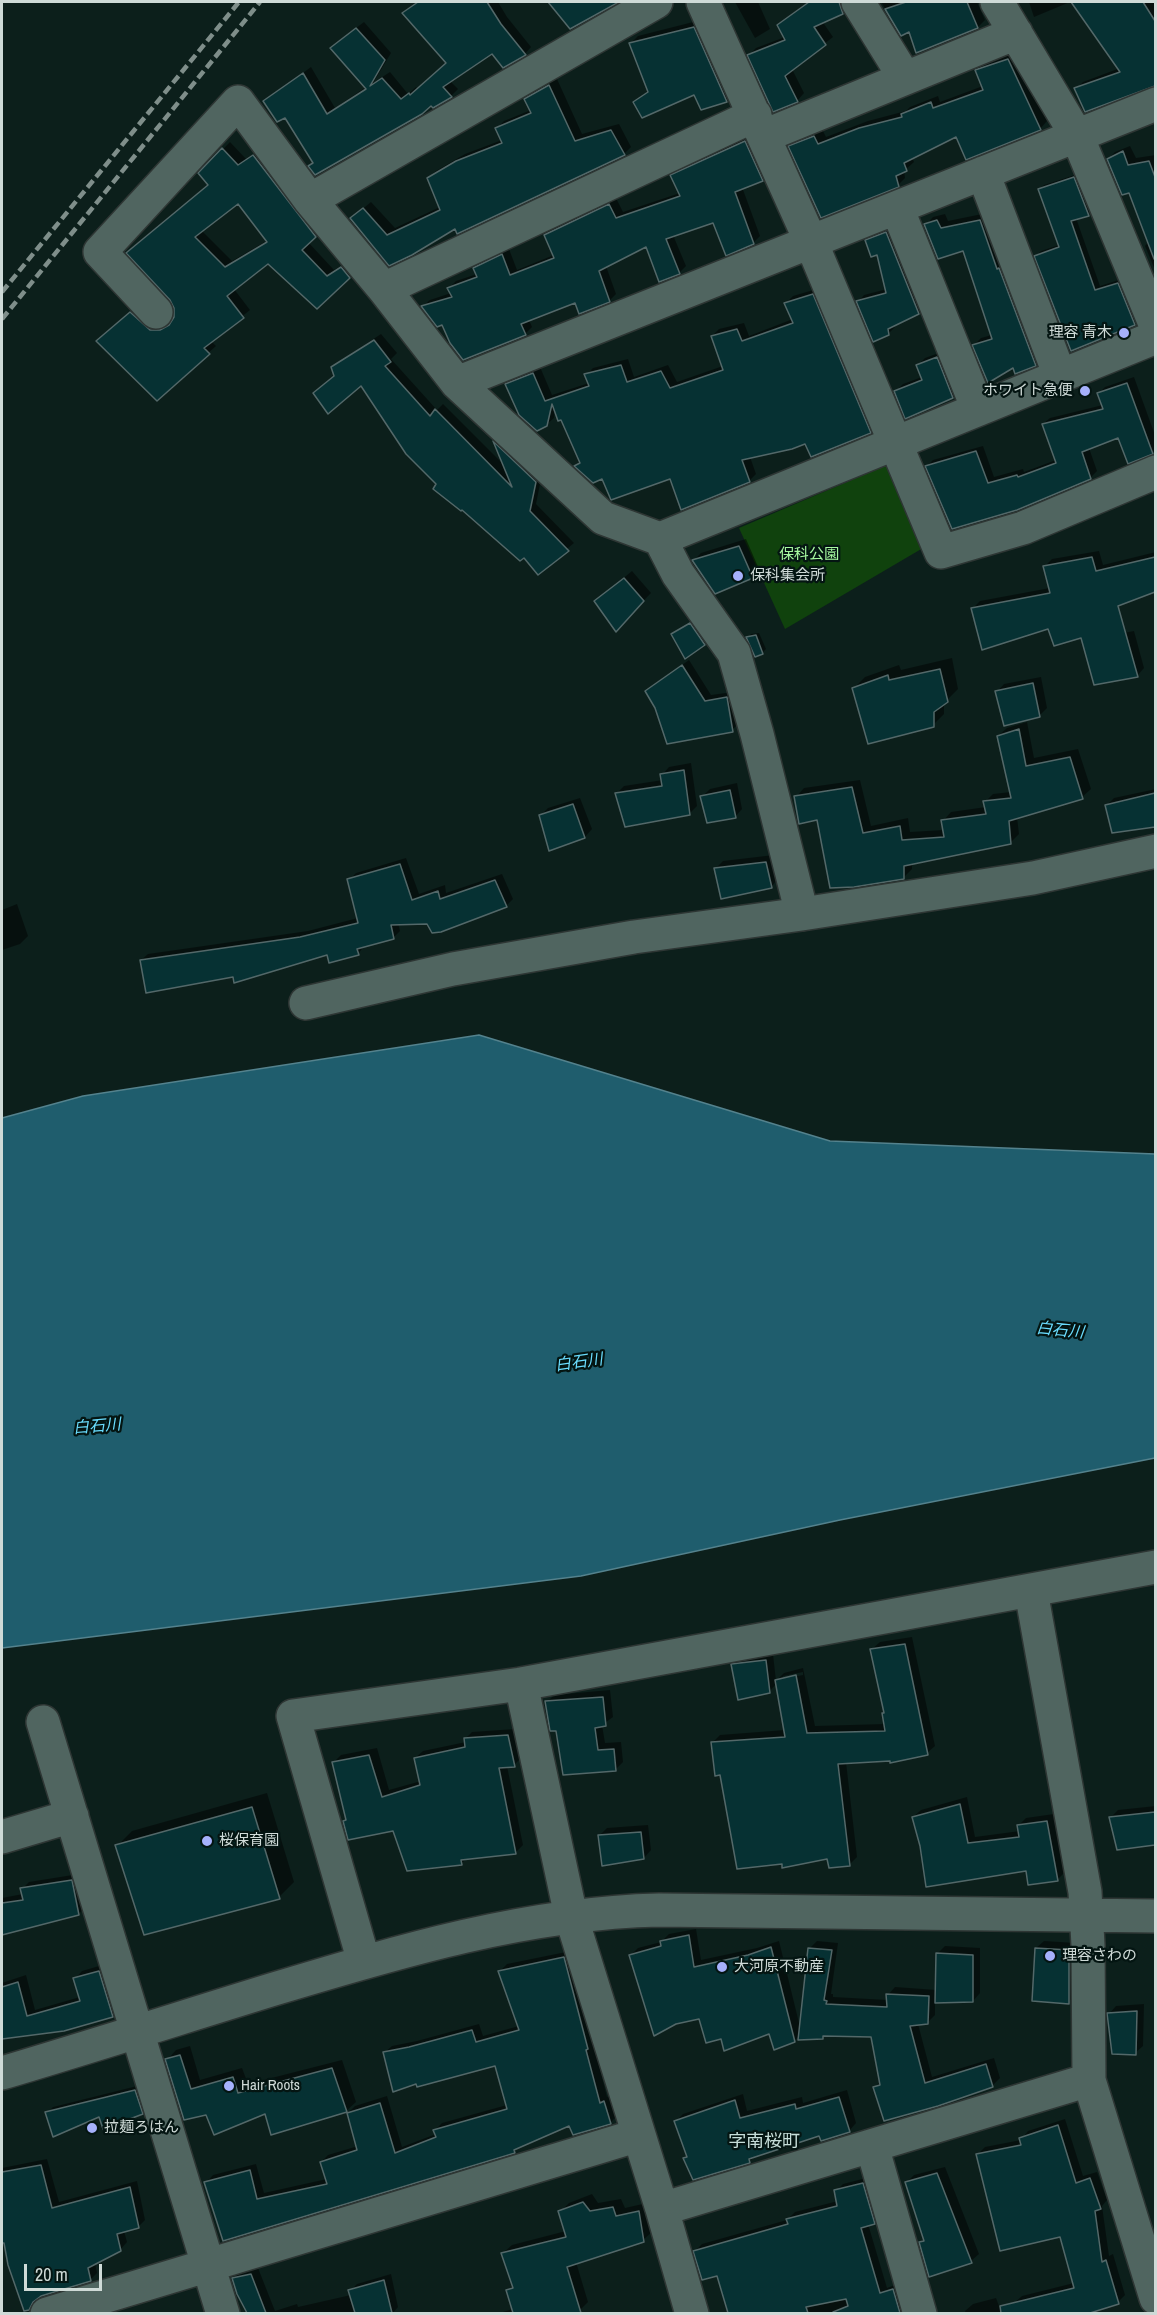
<!DOCTYPE html>
<html>
<head>
<meta charset="utf-8">
<style>
	body { margin:0 }
	#map { position:relative; width:1157px; height:2315px; overflow:hidden; background:#0c1f1b; font-family:"Archivo Narrow",sans-serif }
	canvas { display:block }
	.frame { position:absolute; inset:0; border:3px solid #cfdad7; pointer-events:none }
	.scale { position:absolute; left:24px; top:2264px; width:78px; height:27px; box-sizing:border-box; border:3px solid #cfdad7; border-top:0; padding-left:8px; font-size:18px; line-height:21px; white-space:nowrap; color:#cfdad7; -webkit-text-stroke:4px #041512; paint-order:stroke }
</style>
</head>
<body>
<div id="map">
<canvas width="1157" height="2315"></canvas>
<div class="frame"></div>
<div class="scale">20 m</div>
</div>
<script>
const ctx = document.querySelector('canvas').getContext('2d');
ctx.lineJoin = 'round';
function fill(path, color) { ctx.fillStyle = color; ctx.fill(path, 'evenodd'); }
function trace(path, color, width, dash) { ctx.strokeStyle = color; ctx.lineWidth = width; ctx.lineCap = dash ? 'butt' : 'round'; ctx.setLineDash(dash || []); ctx.stroke(path); }
function drawText(font, color, halo, rows, align = 'center') {
  ctx.font = font + ' "Archivo Narrow","Noto Sans JP",sans-serif'; ctx.lineWidth = 4.5; ctx.setLineDash([]); ctx.textBaseline = 'middle'; ctx.strokeStyle = halo; ctx.fillStyle = color; for (const [text, x, y, turn = 0] of rows) {
    ctx.save(); ctx.translate(x, y); ctx.rotate((+turn || 0) * Math.PI / 180); ctx.textAlign = isNaN(turn) ? turn : align; if (halo) ctx.strokeText(text, 0, 0); ctx.fillText(text, 0, 0); ctx.restore();
  }
}
const green = new Path2D(`
	M889,464L923,548L785,629L739,528Z`);
const water = new Path2D(`
	M479,1035L830,1141L1155,1154V1458L840,1520L581,1576L2,1648V1118L83,1096Z`);
const shadow = new Path2D(`
	M418,2H498L507,17L531,47L525,54L492,52L450,81L458,89L451,96L314,162L286,116L265,101L311,67L335,108L366,87L339,41L364,22L391,53L373,83L390,72L408,94L416,87L418,90L448,63L405,13Z
	M550,2H616L571,27Z
	M735,2H758L770,29L755,38Z
	M808,2H849L850,5L842,12L822,21L833,37L792,69L804,93L797,101L749,55L756,48L785,37L786,18Z
	M881,2H977L985,20L978,27L917,52L910,30L901,34Z
	M1029,2H1070L1034,17Z
	M1119,2L1156,3V84L1076,89L1083,82L1120,68L1122,8Z
	M701,20L734,93L726,100L702,108L695,93L635,103L649,91L631,43L638,36Z
	M1015,52L1047,121L1040,129L957,135L912,157L914,162L904,171L905,178L898,185L790,147L798,139L822,129L826,137L868,121L906,111L910,107L938,96L940,102L983,86L976,70L984,63Z
	M557,79L582,134L619,124L631,147L624,154L455,227L390,264L359,212L371,202L395,228L440,207L428,178L436,171L465,154L502,140L497,128L504,121L531,110L526,99L533,92Z
	M752,135L769,173L762,180L742,187L760,236L753,243L714,221L673,235L686,266L680,272L660,280L647,245L606,266L616,294L609,301H576L529,320L532,327L525,334L443,323L423,306L430,300L451,293L449,288L456,281L477,274L474,268L481,262L509,249L517,270L554,255L545,235L552,228L616,198L623,212L680,193L672,176L679,169Z
	M230,142L246,159L261,149L322,228L308,242L334,270L349,261L356,270L317,307L268,262L234,289L250,310L211,341L216,346L157,399L105,334L138,306L157,323L168,324L173,321L176,308L171,299L210,184L200,173ZM238,202L268,240L232,261L201,230Z
	M1130,146L1136,158L1156,155L1155,270L1145,246L1149,241L1130,192L1108,159L1115,152Z
	M1078,174L1092,210L1088,214L1076,218L1100,286L1122,279L1139,319L1135,324L1036,256L1041,251L1059,245L1039,189L1044,185Z
	M987,213L1043,357L1035,364L1014,366L974,345L981,338L992,335L964,249L926,225L933,217L945,214L948,221Z
	M893,226L925,306L919,313L894,325L895,327L889,333L858,302L864,295L887,289L878,254L867,241L873,234Z
	M820,288L877,425L870,432L805,442L750,457L756,474L749,481L602,477L577,466L581,462L561,418L555,410L554,418L546,425L507,384L513,378L540,367L552,395L589,383L586,375L593,368L628,359L634,377L668,365L677,382L723,366L712,336L719,329L744,323L749,336L793,319L786,303L793,296Z
	M381,334L397,353L391,359L437,410L443,404L504,465L494,442L501,436L542,474L536,504L574,543L538,573L524,555L438,484L361,384L336,375L333,368L340,361Z
	M944,351L960,389L953,397L927,407L896,391L903,384L922,377L918,365L925,358Z
	M1134,377L1156,438V449L1152,453L1119,436L1089,448L1097,471L1090,478L1016,509L927,466L933,460L983,446L994,477L1023,469L1024,472L1056,460L1043,424L1050,418L1103,405L1099,393L1105,387Z
	M746,539L759,569L752,577L694,560L701,553Z
	M1099,551L1103,565L1156,552V591L1051,631L1049,627L973,608L980,601L1050,588L1045,566L1052,559Z
	M632,571L651,593L616,629L596,601Z
	M695,622L708,641L704,644L675,634Z
	M1134,631L1144,668L1137,676L1092,639Z
	M759,633L766,649L762,653L748,638L751,634Z
	M952,658L958,689L944,703V714L933,725L854,688L865,677L899,665L901,670Z
	M689,660L711,695L733,692L738,724L732,730L657,707L646,691Z
	M1041,677L1047,708L1039,716L997,692L1004,684Z
	M1027,722L1034,758L1078,749L1091,789L1082,797L1017,817L1019,834L1011,842L912,863V869L903,878L818,819L796,797L804,788L860,780L871,826L908,818L910,832L944,830L943,821L951,812L986,807L985,802L993,794L1011,792L998,736L1007,728Z
	M691,763L697,806L689,814L617,793L624,786L663,780L662,775L669,767Z
	M737,783L742,809L735,817L702,797L710,789Z
	M1156,789V825L1113,832L1107,805L1114,798Z
	M580,798L592,829L585,837L550,849L541,815L548,808Z
	M774,855L778,879L771,887L716,868L723,861Z
	M406,858L419,894L445,885L446,893L502,874L513,899L506,906L428,922L398,923L400,931L393,938L365,945L358,954H328L234,976L141,960L148,954L308,931L358,918L349,880L356,873Z
	M17,904L28,936L20,944L2,950V910Z
	M912,1637L935,1746L927,1753L891,1760L846,1762L857,1857L849,1865L828,1858L722,1773L713,1742L720,1735L785,1730L777,1683L769,1692L733,1665L740,1657L773,1654L776,1681L784,1673L803,1668L815,1726L885,1724L886,1712L872,1649L880,1642ZM803,1672V1675L783,1679V1676Z
	M610,1690L613,1717L602,1725L605,1743L621,1742L623,1762L616,1769L557,1729L547,1702L554,1695Z
	M515,1729L521,1758L514,1765L507,1766L523,1845L516,1852L467,1858L462,1863L394,1830L344,1821L347,1818L333,1763L341,1755L377,1748L389,1790L421,1781L415,1758L423,1751L466,1742L465,1739L472,1732Z
	M267,1793L294,1882L279,1897L117,1846L132,1831Z
	M967,1797L975,1837L1020,1831L1018,1826L1026,1818L1054,1814L1065,1872L1058,1879L1030,1884L1027,1870L921,1846L913,1817L921,1810Z
	M1156,1806V1843L1118,1848L1111,1817L1118,1810Z
	M648,1825L651,1850L644,1858L599,1836L607,1828Z
	M79,1874L86,1906L79,1914L2,1934V1898L23,1894L22,1889L29,1882Z
	M696,1929L701,1960L757,1948L779,1941L800,2027L809,1949L817,1941L838,1943L831,1994H833V1997L888,2000V1995L895,1987L937,1990V1954L945,1946L980,1948V1993L973,2001H935V2015L927,2023L918,2024L932,2077L994,2058L1000,2078L992,2086L875,2087L881,2081L872,2036L825,2035L822,2038L800,2035L794,2041L770,2032L722,2037L630,1956L638,1948L661,1942L669,1934Z
	M1044,1941L1076,1943V1995L1068,2002L1036,1948Z
	M571,1951L594,2041L593,2042L607,2097L611,2095L618,2115L611,2122L574,2134L570,2124L519,2146L514,2152L224,2239L206,2183L213,2175L256,2164L264,2193L327,2179L321,2162L328,2155L358,2146L348,2113L355,2106L387,2096L402,2147L436,2134L435,2130L442,2123L507,2105L496,2064L384,2053L392,2046L417,2041L479,2024L483,2036L519,2026L500,1971L507,1964Z
	M106,1964L120,2008L112,2016L64,2029L2,2038V1983L26,1975L35,2010L80,1997L75,1979L82,1971Z
	M1144,2004L1143,2046L1135,2053L1109,2014L1116,2006Z
	M190,2046L200,2080L242,2068L248,2084L342,2060L356,2102L346,2111L207,2113L167,2060L176,2050Z
	M141,2085L148,2107L142,2113L99,2115L47,2113L53,2107Z
	M847,2090L856,2123L849,2131L820,2134L756,2155L750,2161L685,2158L688,2156L676,2121L683,2114L743,2094L747,2111L802,2097L803,2103Z
	M1065,2119L1083,2176L1097,2172L1107,2200L1102,2206L1109,2256L1113,2254L1125,2295L1118,2302L1084,2314H1008L1016,2311L1014,2303L1022,2296L1074,2283L1061,2236L977,2155L985,2147L1021,2140L1028,2131Z
	M47,2159L59,2202L137,2181L145,2220L138,2227L124,2231L127,2242L120,2250L95,2263L97,2273L90,2280L38,2297L28,2308L5,2241H2V2168Z
	M945,2167L979,2254L971,2261L921,2243L925,2238L906,2183L914,2175Z
	M870,2177L881,2216L874,2223L868,2224L887,2288L900,2283L909,2314H831V2312L823,2314H729L718,2274L695,2251L702,2244L787,2220L795,2212L838,2201L836,2191L843,2184Z
	M592,2194L598,2203L621,2199L625,2208L647,2203L652,2232L643,2240L576,2262L588,2302L580,2310L570,2314H496L513,2309L508,2291L513,2285L503,2253L512,2245L566,2231L560,2212L569,2203Z
	M258,2268L275,2311L297,2304L298,2307L351,2295L350,2291L357,2284L391,2274L398,2307L392,2314H248L238,2294L233,2279L240,2272Z
	M996,2298L1002,2314H966L965,2311L973,2304Z`);
const building = new Path2D(`
	M418,2H487L501,24L526,55L503,68L492,54L443,87L452,97L433,108L431,106L422,114L315,175L308,166L313,163L285,118L277,122L263,101L303,73L327,114L366,89L330,48L356,28L385,60L370,86L382,78L401,99L409,93L410,95L446,63L402,13Z
	M548,2H619L570,29Z
	M809,2H839L843,14L814,27L826,45L785,76L798,102L773,112L747,55L785,40L777,25Z
	M906,2H967L978,28L916,53L909,32L901,36L885,9Z
	M1071,2H1143L1155,21V86L1085,112L1074,88L1120,72Z
	M694,27L727,102L701,110L694,95L642,118L633,102L648,92L629,43Z
	M1008,59L1041,130L966,160L956,137L904,163L907,171L896,176L899,187L821,218L788,146L814,136L818,144L859,128L902,117L901,114L931,102L933,108L983,90L975,70Z
	M549,85L575,141L611,130L625,155L457,234L455,229L412,255L389,266L350,218L363,208L387,235L440,210L427,178L456,161L502,143L495,128L531,113L524,99Z
	M745,141L763,181L735,192L754,244L726,256L713,223L666,239L680,274L659,282L646,247L599,271L610,302L579,314L575,303L521,324L526,335L463,360L450,343L442,325L437,327L421,306L452,297L447,288L477,277L473,268L502,254L510,275L554,258L544,235L609,204L616,218L680,196L670,175Z
	M222,148L238,165L253,155L316,237L302,250L327,276L341,267L350,278L317,309L268,264L227,296L244,318L204,348L210,354L157,401L96,341L130,312L150,330H160L169,325L174,317V308L170,300L126,253L208,185L198,173ZM238,204L267,242L225,267L195,237Z
	M1123,151L1128,165L1149,161L1155,177V258L1154,259L1129,193L1122,195L1107,159Z
	M1074,177L1089,216L1071,221L1095,290L1118,283L1135,325L1071,351L1034,256L1059,247L1038,189Z
	M937,220L941,228L980,220L997,269L999,268L1036,366L1015,374L1013,368L988,383L972,345L992,339L963,251L938,259L924,224Z
	M886,232L919,314L888,329L889,335L873,342L856,301L886,293L877,255L871,257L865,240Z
	M813,294L871,433L811,457L805,444L792,449L742,460L750,482L681,510L670,479L611,500L602,479L593,483L574,466L580,463L561,420L558,421L552,404L547,426L537,431L519,415L505,384L533,373L545,401L589,386L584,374L621,365L627,382L661,371L670,388L723,370L711,336L737,329L742,341L793,323L784,303Z
	M374,340L391,362L385,366L430,416L435,409L512,487L493,441L536,482L530,511L569,551L538,575L524,558L520,561L462,510L461,511L433,489L436,484L406,454L361,386L328,414L313,393L334,376L331,367Z
	M937,357L953,398L905,419L894,391L922,380L916,365Z
	M1127,383L1153,454L1128,464L1118,438L1082,452L1091,479L1017,510L952,529L925,466L976,451L988,483L1017,475L1018,477L1056,463L1042,424L1103,409L1097,393Z
	M739,546L753,578L715,594L692,560Z
	M1092,557L1096,571L1155,557V592L1118,606L1138,677L1094,685L1081,638L1054,646L1048,629L982,650L971,608L1050,593L1043,566Z
	M624,578L644,601L616,632L594,601Z
	M690,623L705,645L685,659L671,634Z
	M756,635L763,654L755,657L746,637Z
	M682,665L705,701L727,697L733,732L667,744L655,708L645,691Z
	M940,669L948,702L934,712V727L868,744L852,688L888,675L889,680Z
	M1033,683L1040,717L1004,726L995,691Z
	M1019,729L1026,766L1070,757L1083,799L1009,821L1011,844L904,866V879L854,887L830,888L817,820L799,824L794,796L852,787L863,833L900,826L902,840L944,837L941,820L986,814L983,801L1011,798L997,736Z
	M684,770L690,815L625,827L615,793L662,786L660,774Z
	M730,790L736,818L707,823L700,796Z
	M1155,793V827L1112,833L1105,805Z
	M573,804L585,838L549,851L539,815Z
	M766,862L772,888L721,899L714,868Z
	M400,864L412,900L438,891L440,899L495,880L507,907L441,932L432,933L427,924L391,925L394,939L357,949L359,955L329,963L327,955L234,983L233,977L146,993L140,960L300,937L358,923L347,879Z
	M905,1644L928,1755L890,1763V1761L838,1764L850,1866L829,1868L827,1859L782,1868V1864L737,1869L720,1775L715,1776L711,1742L785,1737L775,1680L796,1675L807,1733L885,1731L882,1713H884L870,1649Z
	M766,1660L770,1693L738,1700L731,1664Z
	M603,1697L606,1726L595,1728L598,1750L614,1749L616,1771L563,1775L556,1731H550L545,1701Z
	M508,1735L515,1767L499,1768L516,1854L461,1860L462,1865L407,1871L393,1831L348,1840L343,1821L346,1820L332,1762L369,1755L382,1797L420,1785L414,1758L465,1747L464,1738Z
	M960,1804L968,1843L1019,1837L1017,1825L1047,1821L1058,1881L1028,1885L1026,1871L926,1887L920,1846L912,1817Z
	M252,1807L280,1899L144,1935L115,1845Z
	M1155,1812V1845L1117,1850L1109,1817Z
	M641,1832L644,1859L602,1866L598,1835Z
	M72,1880L79,1915L2,1935V1903L23,1900L20,1888Z
	M689,1935L694,1967L748,1955L771,1947L795,2042L774,2050L769,2034L724,2051L721,2039L706,2043L699,2019L676,2024L654,2036L629,1955L661,1946L660,1941Z
	M808,1948L832,1950L824,2000L827,2001L826,2004L887,2007L886,1994L929,1996L928,2024L910,2026L925,2083L986,2064L993,2087L938,2106L884,2121L873,2087L880,2085L871,2037L823,2036V2039L798,2040Z
	M1035,1948L1069,1950V2004L1032,2001Z
	M936,1953L973,1955V2002L935,2003Z
	M564,1957L588,2049L586,2050L600,2103L604,2101L611,2124L573,2135L569,2126L514,2150L515,2153L223,2241L204,2182L250,2170L257,2199L327,2184L320,2162L357,2150L347,2113L380,2103L395,2153L436,2137L433,2130L507,2109L495,2066L417,2087L416,2084L393,2092L383,2052L409,2047L472,2030L476,2042L519,2030L498,1971Z
	M99,1971L113,2017L64,2031L2,2039V1987L18,1982L27,2016L80,2001L73,1978Z
	M1137,2011L1136,2055L1112,2054L1107,2013Z
	M180,2055L191,2089L233,2077L238,2093L332,2068L347,2112L271,2135L265,2114L214,2135L206,2115L184,2120L165,2059Z
	M135,2090L143,2114L103,2129L99,2117L53,2137L45,2112Z
	M839,2097L850,2132L821,2141L819,2136L749,2159L750,2163L693,2180L683,2158L687,2157L674,2121L735,2100L740,2118L795,2104L796,2109Z
	M1058,2125L1076,2183L1090,2178L1101,2209L1095,2211L1102,2262L1106,2260L1119,2304L1090,2313H1001L1000,2306L1074,2288L1060,2237L1000,2251L976,2154L1021,2145L1019,2138Z
	M41,2165L52,2208L130,2187L139,2228L117,2234L121,2251L88,2268L91,2281L41,2296L33,2302L29,2310L24,2311L8,2265L4,2243H2V2172Z
	M937,2173L972,2263L929,2277L919,2242L924,2241L905,2182Z
	M863,2183L875,2224L861,2228L880,2293L893,2289L900,2313H833V2312L848,2306L846,2299L806,2307L808,2313H728L717,2276L702,2280L693,2251L788,2224L786,2219L837,2206L834,2190Z
	M583,2202L590,2211L613,2207L616,2216L639,2211L644,2242L567,2267L581,2313H513L506,2290L513,2288L501,2253L566,2237L558,2211Z
	M251,2274L266,2313H247L237,2294L232,2278Z
	M384,2280L392,2313H355L348,2290Z`);
const minor = new Path2D(`
	M656,2L310,200L384,289L457,383L603,518L660,539L1156,337
	M703,2L811,242L941,552L1023,528L1156,472
	M858,2L905,78
	M997,2L1077,136L1156,326
	M764,136L1016,33
	M983,173L1060,376
	M897,208L978,409
	M384,289L755,115
	M156,312L100,252L238,102L310,200
	M457,383L1156,104
	M660,539L678,574L734,653L757,734L802,914
	M306,1003L453,969L634,937L802,914L1033,878L1156,851
	M1031,1591L1085,1892L1088,1945L1089,2080L1156,2298
	M43,1722L223,2314
	M2,1837L72,1816
	M364,1962L293,1716L521,1684
	M2,2073C93,2046 183,2017 274,1989C400,1951 527,1913 659,1910L1156,1916
	M872,2146L920,2314
	M662,2209L1089,2080
	M47,2314L639,2135
	M692,2314L662,2209L571,1916L521,1684L1156,1567`);
const rail = new Path2D(`
	M2,292L239,2
	M2,319L260,2`);
const markers = [
	[1124,333,6,"#a6b1fc"],
	[1085,391,6,"#a6b1fc"],
	[738,576,6,"#a6b1fc"],
	[207,1841,6,"#a6b1fc"],
	[1050,1956,6,"#a6b1fc"],
	[722,1967,6,"#a6b1fc"],
	[229,2086,6,"#a6b1fc"],
	[92,2128,6,"#a6b1fc"]
];
const poiNames = [
	["理容 青木",1112,333,"right"],
	["ホワイト急便",1073,391,"right"],
	["保科集会所",750,576],
	["桜保育園",219,1841],
	["理容さわの",1062,1956],
	["大河原不動産",734,1967],
	["Hair Roots",241,2086],
	["拉麺ろはん",104,2128]
];
const parkNames = [
	["保科公園",809,555]
];
const waterNames = [
	["白石川",1060,1331,6],
	["白石川",579,1363,-8],
	["白石川",97,1427,-5]
];
const quarterNames = [
	["字南桜町",764,2142]
];
fill(green, '#10420d');
fill(water, '#1f5d6d');
trace(water, '#54828d', 1.5);
fill(shadow, '#0007');
fill(building, '#063133');
trace(building, '#536869', 1.5);
trace(minor, '#2e3634', 36);
trace(minor, '#506560', 33);
trace(rail, '#7f8e8a', 4.5, [9, 4.5]);
for (const [x, y, r, color] of markers) { const dot = new Path2D(); dot.arc(x, y, r, 0, 2 * Math.PI); ctx.fillStyle = color; ctx.fill(dot); trace(dot, '#041512', 2); }
drawText('15px', '#cfdad7', '#041512', poiNames, 'left');
drawText('15px', '#a7f8a0', '#041512', parkNames);
drawText('italic 16px', '#6addfe', '#041512', waterNames);
drawText('18px', '#c6ddd8', '#041512', quarterNames);
</script>
</body>
</html>
